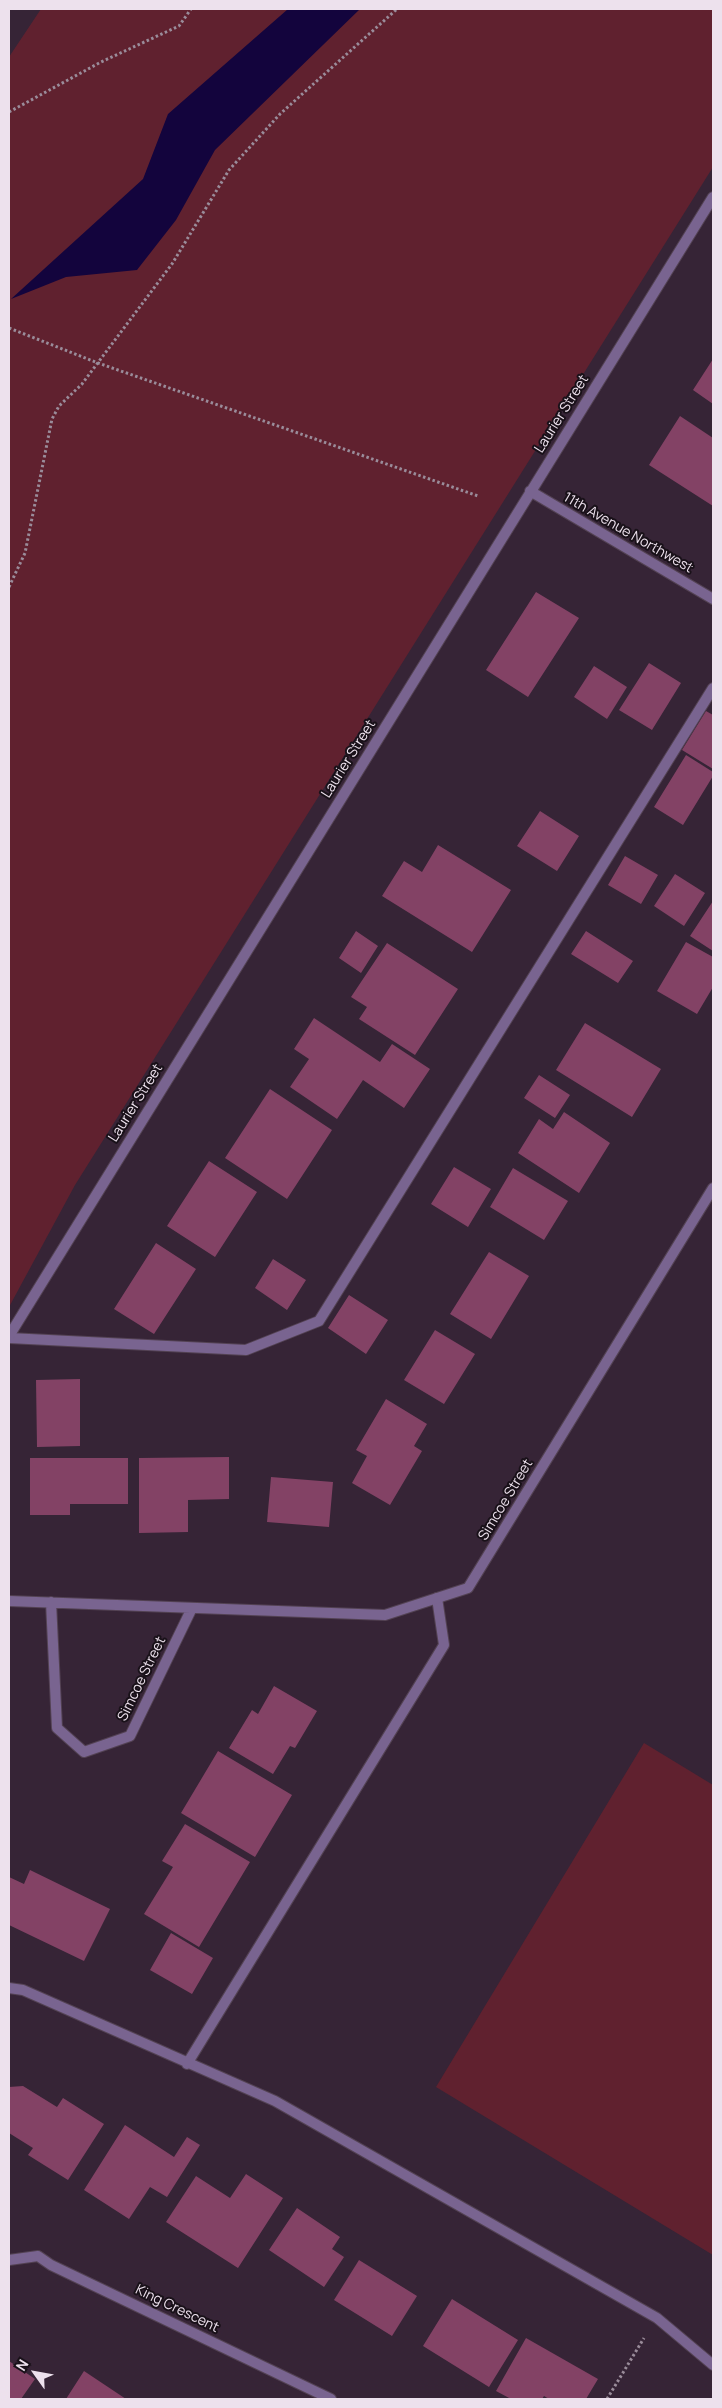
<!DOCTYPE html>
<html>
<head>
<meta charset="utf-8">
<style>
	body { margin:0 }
	#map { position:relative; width:722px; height:2408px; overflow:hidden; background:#362436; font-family:Manrope,sans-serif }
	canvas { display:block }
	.frame { position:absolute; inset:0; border:10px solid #ede1ed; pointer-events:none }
	.north { position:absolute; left:10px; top:2348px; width:50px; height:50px; -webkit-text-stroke:4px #191119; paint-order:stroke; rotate:302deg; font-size:14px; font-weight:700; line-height:20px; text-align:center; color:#ede1ed }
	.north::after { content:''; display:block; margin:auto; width:18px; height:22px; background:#ede1ed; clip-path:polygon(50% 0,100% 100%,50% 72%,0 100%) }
</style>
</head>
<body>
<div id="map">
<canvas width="722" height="2408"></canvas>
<div class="frame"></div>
<div class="north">N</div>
</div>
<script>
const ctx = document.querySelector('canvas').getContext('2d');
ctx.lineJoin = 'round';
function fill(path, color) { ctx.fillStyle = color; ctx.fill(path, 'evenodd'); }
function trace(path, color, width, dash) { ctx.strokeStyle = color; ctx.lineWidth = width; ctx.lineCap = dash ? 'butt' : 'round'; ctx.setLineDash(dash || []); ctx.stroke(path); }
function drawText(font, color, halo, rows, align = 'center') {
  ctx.font = font + ' Manrope,sans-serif'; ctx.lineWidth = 4; ctx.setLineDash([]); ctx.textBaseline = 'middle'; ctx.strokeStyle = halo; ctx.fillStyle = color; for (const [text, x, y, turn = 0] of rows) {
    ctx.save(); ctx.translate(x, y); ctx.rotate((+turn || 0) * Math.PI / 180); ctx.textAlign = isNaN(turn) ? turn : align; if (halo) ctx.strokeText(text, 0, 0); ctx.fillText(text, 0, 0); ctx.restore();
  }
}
const green = new Path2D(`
	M41,9H713V167L75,1185L9,1307V57Z
	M644,1743L713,1785V2255L436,2087Z`);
const water = new Path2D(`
	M288,9H360L215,150L176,220L137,270L66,277L11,299L143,179L168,114Z`);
const building = new Path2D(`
	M713,359V404L693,390Z
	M680,416L713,438V506L649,465Z
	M536,592L579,618L528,697L486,670Z
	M649,663L681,683L652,730L619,710Z
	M594,666L627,687L607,719L574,697Z
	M706,711L713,715V769L682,750Z
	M686,755L713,772V776L683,825L654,807Z
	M540,811L579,836L557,871L517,846Z
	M438,845L511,890L472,952L382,896L404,861L422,872Z
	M625,856L658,875L641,904L608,885Z
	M675,874L705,893L684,926L654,906Z
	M713,901V951L690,936Z
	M356,931L378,946L361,973L339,958Z
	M586,931L633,961L618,983L571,954Z
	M686,942L713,957V987L697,1014L657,991Z
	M387,943L458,989L415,1055L359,1019L367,1007L351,997Z
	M314,1018L380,1062L392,1044L430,1069L404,1108L363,1080L337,1119L290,1087L309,1059L294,1049Z
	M585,1023L661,1069L632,1117L556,1070Z
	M539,1075L570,1095L555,1118L524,1098Z
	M270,1089L332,1130L287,1199L225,1158Z
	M564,1112L610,1143L579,1193L518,1153L539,1119L553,1129Z
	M209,1161L257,1192L215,1257L167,1226Z
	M454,1167L491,1189L468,1227L431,1204Z
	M513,1168L568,1201L544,1240L490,1207Z
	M156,1243L196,1269L154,1334L114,1309Z
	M489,1252L529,1276L491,1339L450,1314Z
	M273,1259L306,1280L287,1310L255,1288Z
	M349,1295L388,1320L366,1354L328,1328Z
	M435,1330L475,1354L444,1404L404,1380Z
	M80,1379V1446L37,1447L36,1380Z
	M386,1399L427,1424L414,1446L422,1451L390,1505L352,1483L367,1456L356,1450Z
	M229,1457V1499L188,1500V1532L139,1533V1458Z
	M30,1458H128V1504H70V1515H30Z
	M271,1477L333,1482L329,1527L267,1522Z
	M274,1686L317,1711L295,1748L290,1746L273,1774L229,1748L252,1710L258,1714Z
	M218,1751L292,1795L255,1857L181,1813Z
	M185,1824L250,1862L199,1947L144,1914L173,1867L162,1861Z
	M30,1870L110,1909L84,1961L9,1925V1877L24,1884Z
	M171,1933L213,1958L192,1994L150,1970Z
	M23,2086L57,2107L63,2098L104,2124L68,2180L28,2155L33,2148L9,2133V2087Z
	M125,2125L174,2157L187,2137L200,2145L167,2197L150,2187L129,2219L84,2190Z
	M246,2174L283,2198L238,2268L166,2222L196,2176L230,2198Z
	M297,2208L340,2237L332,2249L344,2257L324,2287L269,2250Z
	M359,2260L417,2296L392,2336L334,2300Z
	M452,2299L518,2340L489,2387L423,2346Z
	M526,2338L598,2379L586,2399H549L544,2396L542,2399H511L496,2391Z
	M9,2361L35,2379L21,2399H9Z
	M84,2371L126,2399H66Z`);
const path = new Path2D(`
	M9,112L101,62L179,26L191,9
	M9,328L98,363L478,496
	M9,587L25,553L52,419L59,406L82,384L172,264L229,170L280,114L397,9
	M607,2399L644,2338`);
const lane = new Path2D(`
	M9,1338L246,1350L319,1321L713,688
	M9,1988L23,1990L275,2101L657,2318L713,2365
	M187,2064L444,1645L437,1598`);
const street = new Path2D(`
	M530,491L713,599
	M9,1336L713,197
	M9,1601L385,1615L468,1588L713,1188
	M51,1602L57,1728L84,1752L130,1736L192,1608
	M9,2260L38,2256L51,2265L331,2399`);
const streetNames = [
	["Laurier Street",562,414,-58],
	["11th Avenue Northwest",628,533,30],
	["Laurier Street",349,759,-58],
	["Laurier Street",136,1103,-58],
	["Simcoe Street",506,1500,-59],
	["Simcoe Street",142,1679,-64],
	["King Crescent",177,2309,26]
];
fill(green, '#60212f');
fill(water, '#13043d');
fill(building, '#834265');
trace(lane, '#534253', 12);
trace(street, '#534253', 12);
trace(path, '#9a8c9a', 3, [2.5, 2.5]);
trace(lane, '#796490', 10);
trace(street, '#796490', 10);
drawText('14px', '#ede1ed', '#191119', streetNames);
</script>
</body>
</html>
